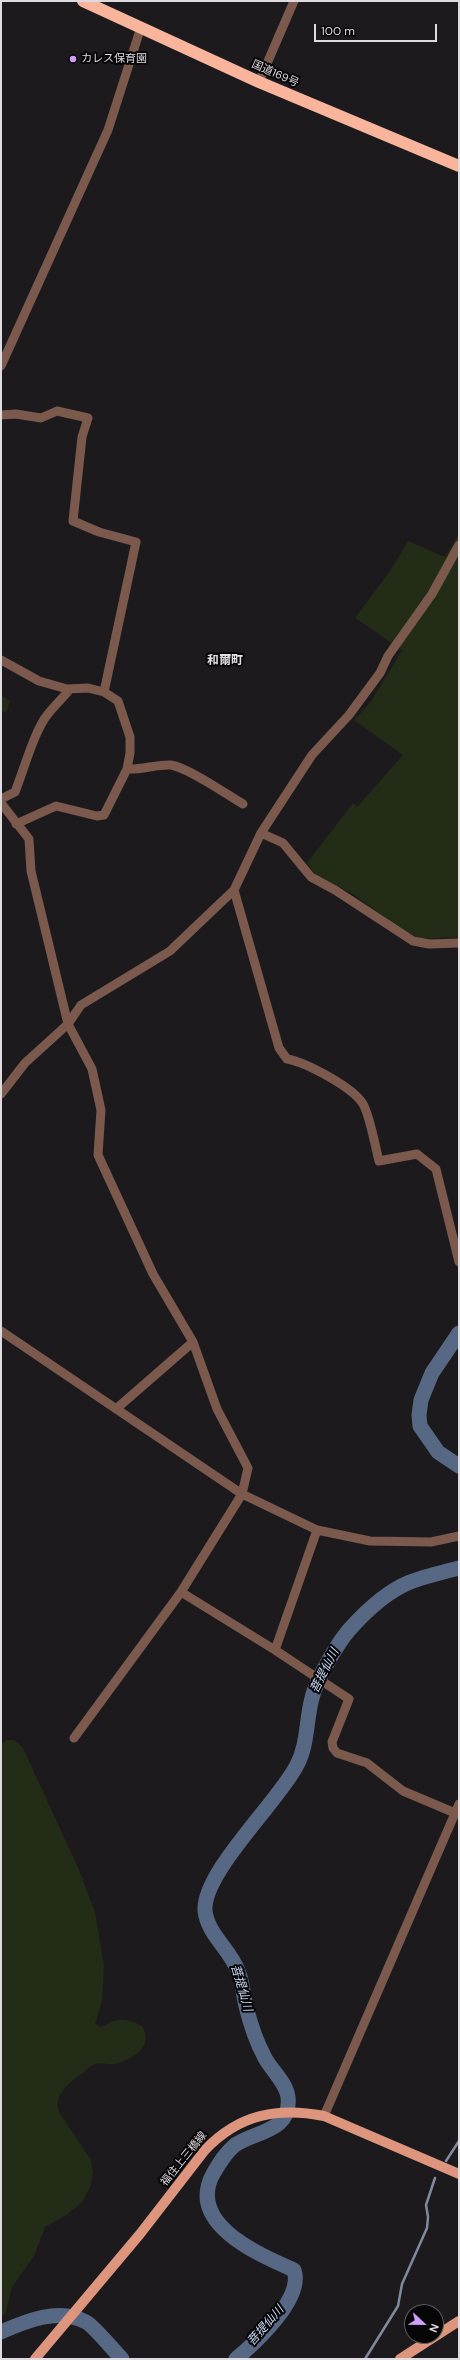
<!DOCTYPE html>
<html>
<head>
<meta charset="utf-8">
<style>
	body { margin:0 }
	#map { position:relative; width:460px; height:2360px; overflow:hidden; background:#1d1a1e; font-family:"DM Sans",sans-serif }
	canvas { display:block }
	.frame { position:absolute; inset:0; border:2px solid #dedbde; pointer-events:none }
	.north { position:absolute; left:404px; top:2304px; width:40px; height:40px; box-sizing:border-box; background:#070607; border:1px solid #5d5b5d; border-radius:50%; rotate:112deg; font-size:11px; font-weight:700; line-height:16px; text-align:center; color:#dedbde }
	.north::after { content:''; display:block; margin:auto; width:14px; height:18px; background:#d19dfe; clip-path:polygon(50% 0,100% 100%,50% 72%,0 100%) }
	.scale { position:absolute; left:314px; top:24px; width:123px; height:18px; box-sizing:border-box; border:2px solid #dedbde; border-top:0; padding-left:5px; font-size:12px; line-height:14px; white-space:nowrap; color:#dedbde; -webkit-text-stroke:3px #070607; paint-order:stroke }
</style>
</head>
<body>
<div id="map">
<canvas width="460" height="2360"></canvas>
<div class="frame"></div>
<div class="north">N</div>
<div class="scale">100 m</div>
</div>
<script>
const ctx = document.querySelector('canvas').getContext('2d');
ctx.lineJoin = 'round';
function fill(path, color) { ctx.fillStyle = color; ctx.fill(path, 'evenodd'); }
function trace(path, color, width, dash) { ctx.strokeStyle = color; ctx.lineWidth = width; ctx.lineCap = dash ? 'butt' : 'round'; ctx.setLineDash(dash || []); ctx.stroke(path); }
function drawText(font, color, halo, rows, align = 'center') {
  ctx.font = font + ' "DM Sans","Noto Sans JP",sans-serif'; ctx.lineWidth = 4; ctx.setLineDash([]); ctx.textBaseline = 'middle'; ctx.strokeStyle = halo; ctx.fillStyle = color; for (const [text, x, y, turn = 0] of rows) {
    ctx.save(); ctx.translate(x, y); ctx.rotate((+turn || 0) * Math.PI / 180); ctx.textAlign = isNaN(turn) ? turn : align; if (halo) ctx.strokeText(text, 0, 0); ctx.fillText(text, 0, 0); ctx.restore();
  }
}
const green = new Path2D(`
	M459,533V937L422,939L404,931L353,894L315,874L307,863L353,803L357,807L403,755L354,720L370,703L402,650L355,618L390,571L408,541L445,557Z
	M1,695L10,701L6,713L1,710Z
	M7,1740H14L23,1748L79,1870L95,1912L104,1966L102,2001L95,2024L101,2027C116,2018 126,2017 142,2026C155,2046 131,2061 114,2064C108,2065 101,2062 95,2064C91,2065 86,2070 83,2073C70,2082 53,2094 59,2112L91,2160L93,2172L91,2185L83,2201L68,2214L45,2227L34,2256L12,2287L6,2312L1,2317V1745Z`);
const stream = new Path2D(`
	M446,2161L459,2141
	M365,2359L398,2306L402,2284L427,2228L428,2217L426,2205L435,2178`);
const river = new Path2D(`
	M459,1333L432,1373L421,1400L419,1415L420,1426L438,1452L459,1466
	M1,2332C26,2321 59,2307 86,2322C94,2326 114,2351 122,2359
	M236,2359C256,2342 304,2298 294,2270C260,2255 186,2224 213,2174C219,2164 225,2153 235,2145C255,2131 292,2132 288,2097C286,2082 272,2071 265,2058C257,2043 250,2023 246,2006C243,1995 243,1982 238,1971C230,1949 208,1935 205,1911C202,1873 279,1801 297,1765C308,1744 306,1720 312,1698C316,1680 337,1644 349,1630C365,1612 388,1591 410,1582C426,1576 443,1572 459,1568`);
const minor = new Path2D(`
	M259,82L294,1
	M1,366L108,130L141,27
	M1,415L16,414L41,418L57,411L88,418L82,437L73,521L99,532L136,542L104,692
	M1,660L39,681L67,689L88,688L104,692L118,701L130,737V753L127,769L104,815L97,816L56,806L16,824
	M127,769C141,770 158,764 171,765C189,768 226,794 243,804
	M1,799L15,792C23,772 35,729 48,714C55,705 63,698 70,689
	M1,803L29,839L31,871L68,1024L92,1069L101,1110L98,1155L153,1274L193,1342L217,1409L248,1468L242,1494L181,1592L74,1738
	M261,833L283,843L311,877L335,890L413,941L429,944L459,943
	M234,890L279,1048L287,1059C305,1062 353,1087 363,1104C370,1116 375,1146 379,1161L417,1154L436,1169L459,1262
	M1,1094L25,1063L68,1024L81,1005L170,951L234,890L261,833L312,755L349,715L380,673L388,656L432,594L459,545
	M1,1331L242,1494L317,1530L370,1541L431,1542L459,1536
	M116,1409L193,1342
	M181,1592L275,1650L349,1699L332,1742L333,1748L337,1753L367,1763L403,1791L455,1813
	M275,1650L317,1530
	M324,2116L459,1804`);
const major = new Path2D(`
	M35,2359L140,2234L205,2150C239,2114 278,2107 324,2116L459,2174
	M400,2359L459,2321`);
const highway = new Path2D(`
	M83,1L259,82L459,166`);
const markers = [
	[73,59,4,"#d19dfe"]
];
const poiNames = [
	["カレス保育園",81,59]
];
const streetNames = [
	["国道169号",275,74,24],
	["福住上三橋線",184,2159,-51]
];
const neighbourhoodNames = [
	["和爾町",225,661]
];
const waterNames = [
	["菩提仙川",325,1671,-63],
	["菩提仙川",241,1988,74],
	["菩提仙川",266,2326,-49]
];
fill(green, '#222c17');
trace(stream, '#808a9f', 2.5);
trace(river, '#576884', 15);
trace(minor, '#7b594d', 9);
trace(major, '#dd967d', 10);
trace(highway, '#f9b49c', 12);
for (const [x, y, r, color] of markers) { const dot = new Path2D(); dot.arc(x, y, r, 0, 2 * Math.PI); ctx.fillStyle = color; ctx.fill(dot); trace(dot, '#070607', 1.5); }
drawText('11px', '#dedbde', '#070607', poiNames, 'left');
drawText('11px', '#dedbde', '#070607', streetNames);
drawText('bold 12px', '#e3dee4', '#070607', neighbourhoodNames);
drawText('italic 12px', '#c9ddfb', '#070607', waterNames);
</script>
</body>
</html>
